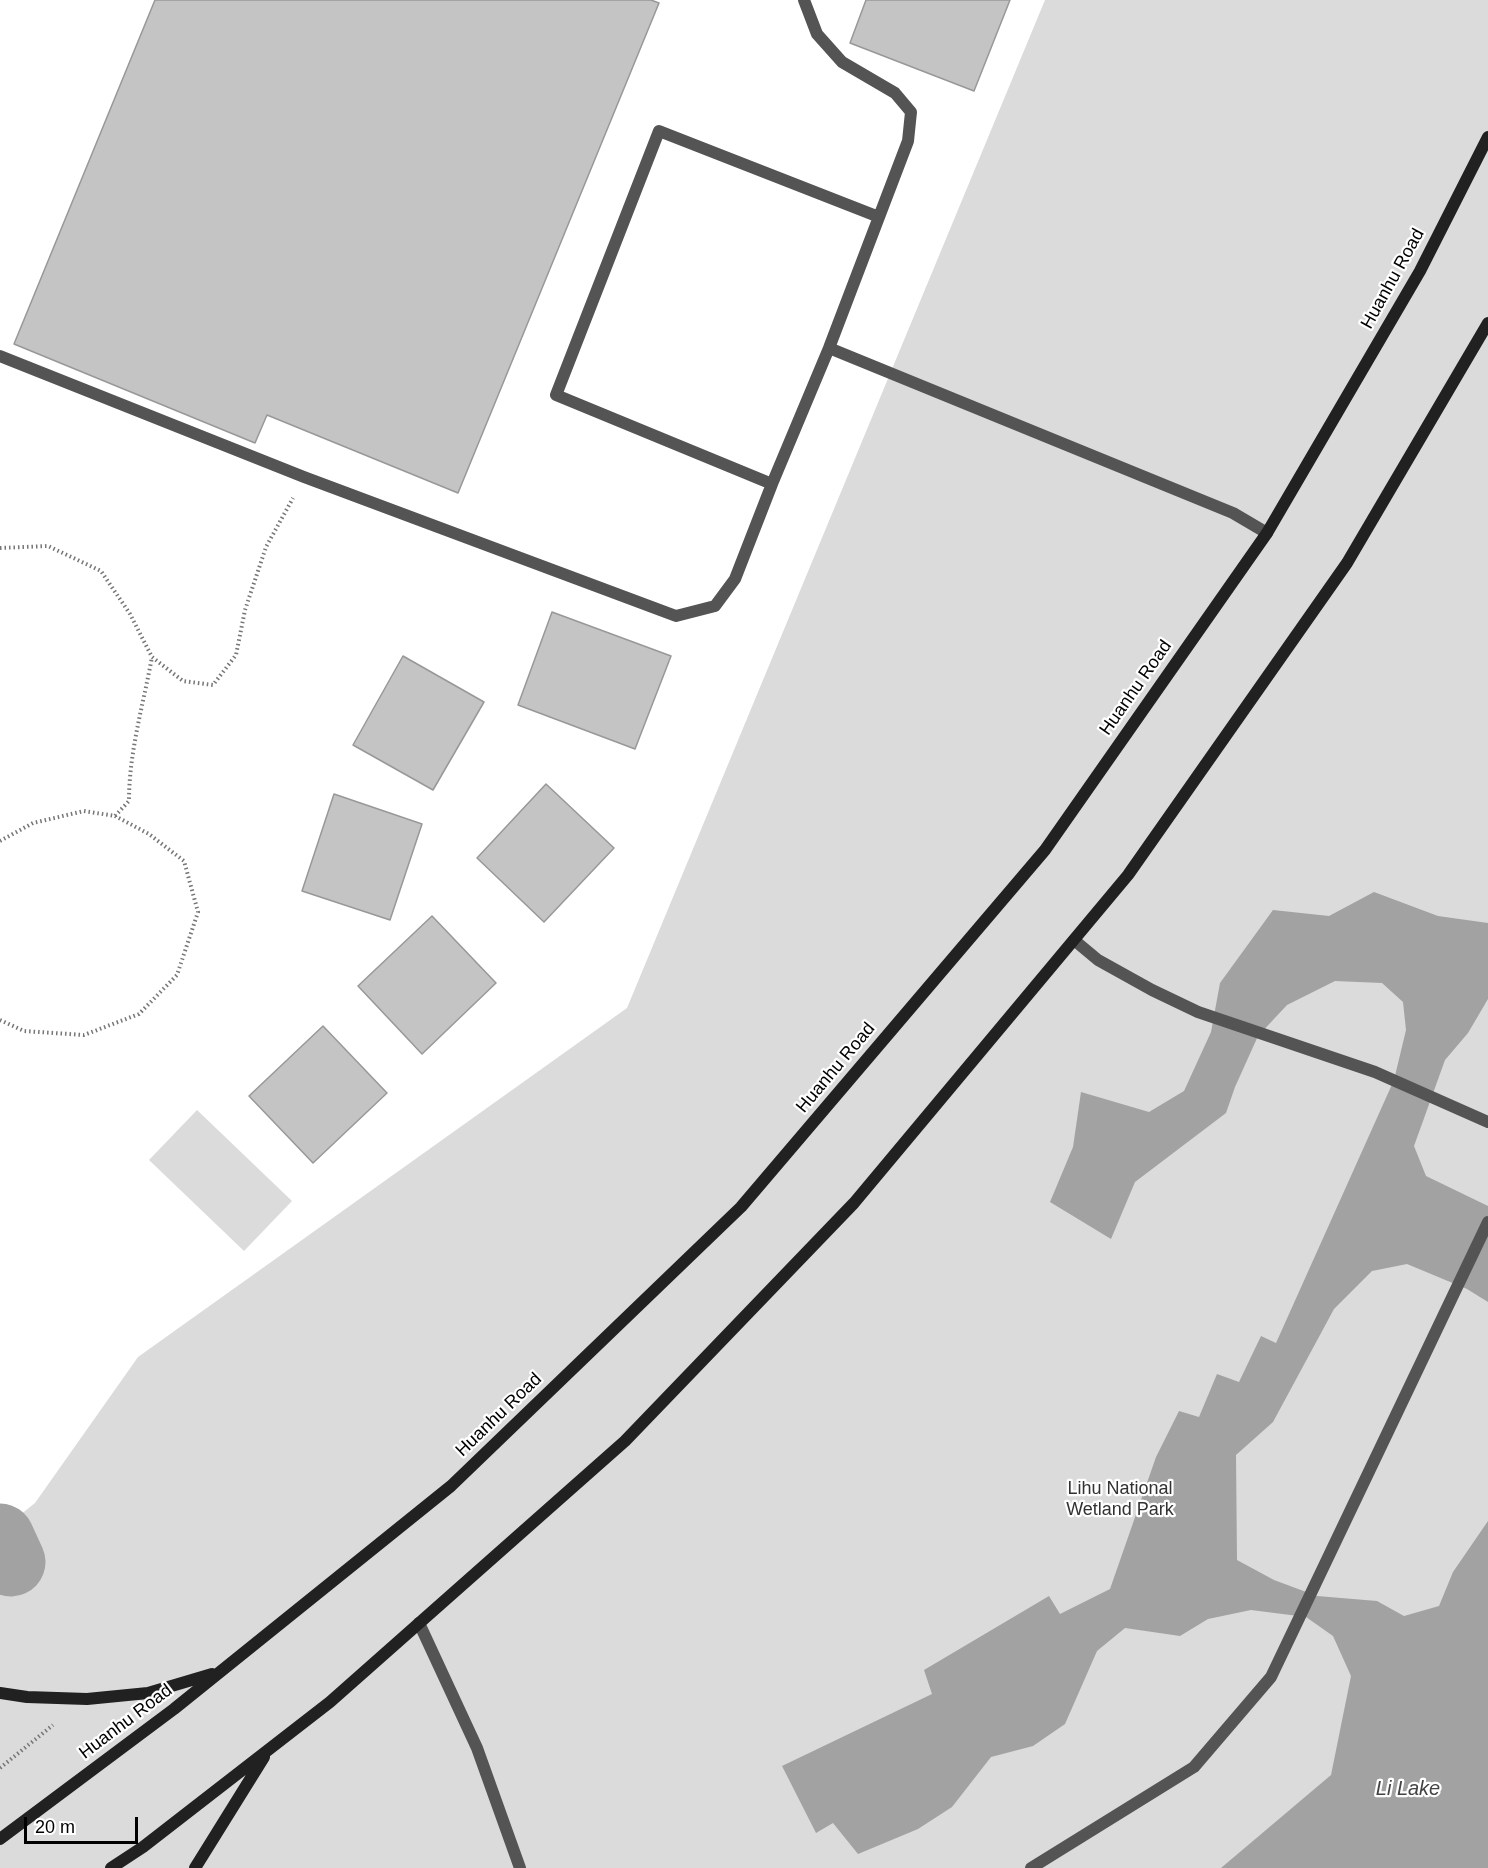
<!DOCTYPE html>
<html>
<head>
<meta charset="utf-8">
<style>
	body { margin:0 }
	#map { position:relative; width:1488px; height:1868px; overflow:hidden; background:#fff; font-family:Helvetica,sans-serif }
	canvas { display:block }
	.scale { position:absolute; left:24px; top:1817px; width:114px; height:27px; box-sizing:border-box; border:3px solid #000; border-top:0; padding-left:8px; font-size:18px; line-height:21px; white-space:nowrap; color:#000; -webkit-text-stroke:4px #fff; paint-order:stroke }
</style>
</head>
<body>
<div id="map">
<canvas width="1488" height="1868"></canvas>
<div class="scale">20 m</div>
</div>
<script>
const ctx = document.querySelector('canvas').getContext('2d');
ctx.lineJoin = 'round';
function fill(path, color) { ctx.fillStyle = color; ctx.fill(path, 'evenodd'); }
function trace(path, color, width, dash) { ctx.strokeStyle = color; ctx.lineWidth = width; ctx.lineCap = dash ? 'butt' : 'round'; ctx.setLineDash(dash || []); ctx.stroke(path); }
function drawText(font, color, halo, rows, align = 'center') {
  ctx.font = font + ' Helvetica,sans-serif'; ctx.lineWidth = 4.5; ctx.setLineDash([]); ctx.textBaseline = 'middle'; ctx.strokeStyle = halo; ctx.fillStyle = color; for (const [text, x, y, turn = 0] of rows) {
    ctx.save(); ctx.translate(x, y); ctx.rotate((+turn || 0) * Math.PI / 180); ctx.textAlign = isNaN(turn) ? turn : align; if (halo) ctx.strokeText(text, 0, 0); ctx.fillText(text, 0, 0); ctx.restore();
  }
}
const green = new Path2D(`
	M1045,0H1488V1868H0V1531L35,1503L138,1357L627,1008Z
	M197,1110L292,1201L244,1251L149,1160Z`);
const water = new Path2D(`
	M1374,892L1438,916L1488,923V999L1468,1033L1445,1060L1414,1146L1426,1176L1488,1206V1302L1467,1289L1407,1264L1372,1271L1334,1309L1273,1422L1236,1455L1237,1560L1274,1580L1317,1596L1377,1601L1404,1616L1439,1606L1453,1572L1488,1521V1868H1221L1331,1775L1351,1676L1333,1636L1306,1617L1251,1610L1208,1619L1180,1636L1125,1628L1097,1651L1065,1724L1033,1746L991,1757L952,1807L918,1829L858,1854L833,1823L816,1833L782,1766L932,1694L924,1670L1049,1596L1060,1614L1110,1589L1156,1457L1179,1411L1199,1417L1217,1374L1239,1382L1261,1336L1276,1343L1394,1080L1406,1030L1403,1002L1382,983L1335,981L1287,1005L1258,1036L1235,1087L1226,1113L1135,1182L1111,1239L1050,1202L1073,1147L1081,1092L1149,1112L1184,1091L1211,1032L1220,983L1273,910L1329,916Z`);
const river = new Path2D(`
	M0,1538L11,1562`);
const building = new Path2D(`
	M155,0H651L659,3L458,493L267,415L255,443L14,344Z
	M866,0H1010L974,91L850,43Z
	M552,612L671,656L635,749L518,705Z
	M403,656L484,702L433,790L353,745Z
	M546,784L614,848L544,922L477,858Z
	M334,794L422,824L390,920L302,891Z
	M432,916L496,983L422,1054L358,986Z
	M323,1026L387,1093L313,1163L249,1096Z`);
const path = new Path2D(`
	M0,548L48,546L101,571L130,614L152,657L183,681L213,685L236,655L245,610L266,547L293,498
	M0,841L33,823L84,811L115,816L129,801C129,752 143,706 152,657
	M0,1020L24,1031L84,1035L139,1014L177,975L198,912L184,861L149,834L115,816
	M0,1768L53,1725`);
const lane = new Path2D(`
	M829,348L1233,513L1267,533
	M0,356L304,477L676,616L715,606L735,579L772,484L829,348L908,141L911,112L895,93L842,62L817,34L804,0
	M772,484L556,395L659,131L879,217
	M1074,940L1098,960L1152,990L1198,1012L1375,1072L1488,1122
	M419,1623L477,1748L520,1868
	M1031,1868L1194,1767L1271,1677L1488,1222`);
const secondary = new Path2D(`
	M0,1693L27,1697L87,1699L148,1693L212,1674
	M0,1839L174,1709L451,1486L741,1207L1045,850L1267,533L1420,271L1488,137
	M111,1868L143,1847L330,1702L625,1441L854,1203L1128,875L1347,563L1488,323
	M195,1868L264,1757`);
const streetNames = [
	["Huanhu Road",1393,279,-61],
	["Huanhu Road",1136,688,-55],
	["Huanhu Road",836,1068,-50],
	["Huanhu Road",499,1415,-44],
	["Huanhu Road",126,1722,-37]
];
const parkNames = [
	["Lihu National",1120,1489],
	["Wetland Park",1120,1510]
];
const waterNames = [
	["Li Lake",1408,1789]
];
fill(green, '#dbdbdb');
fill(water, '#a2a2a2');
trace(river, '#a2a2a2', 69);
fill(building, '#c4c4c4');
trace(building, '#989898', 1.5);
trace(path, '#767676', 4, [1.5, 3]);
trace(lane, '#545454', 12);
trace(secondary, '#212121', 12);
drawText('18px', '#000', '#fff', streetNames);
drawText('18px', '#323232', '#fff', parkNames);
drawText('italic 20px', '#434343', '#fff', waterNames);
</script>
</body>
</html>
